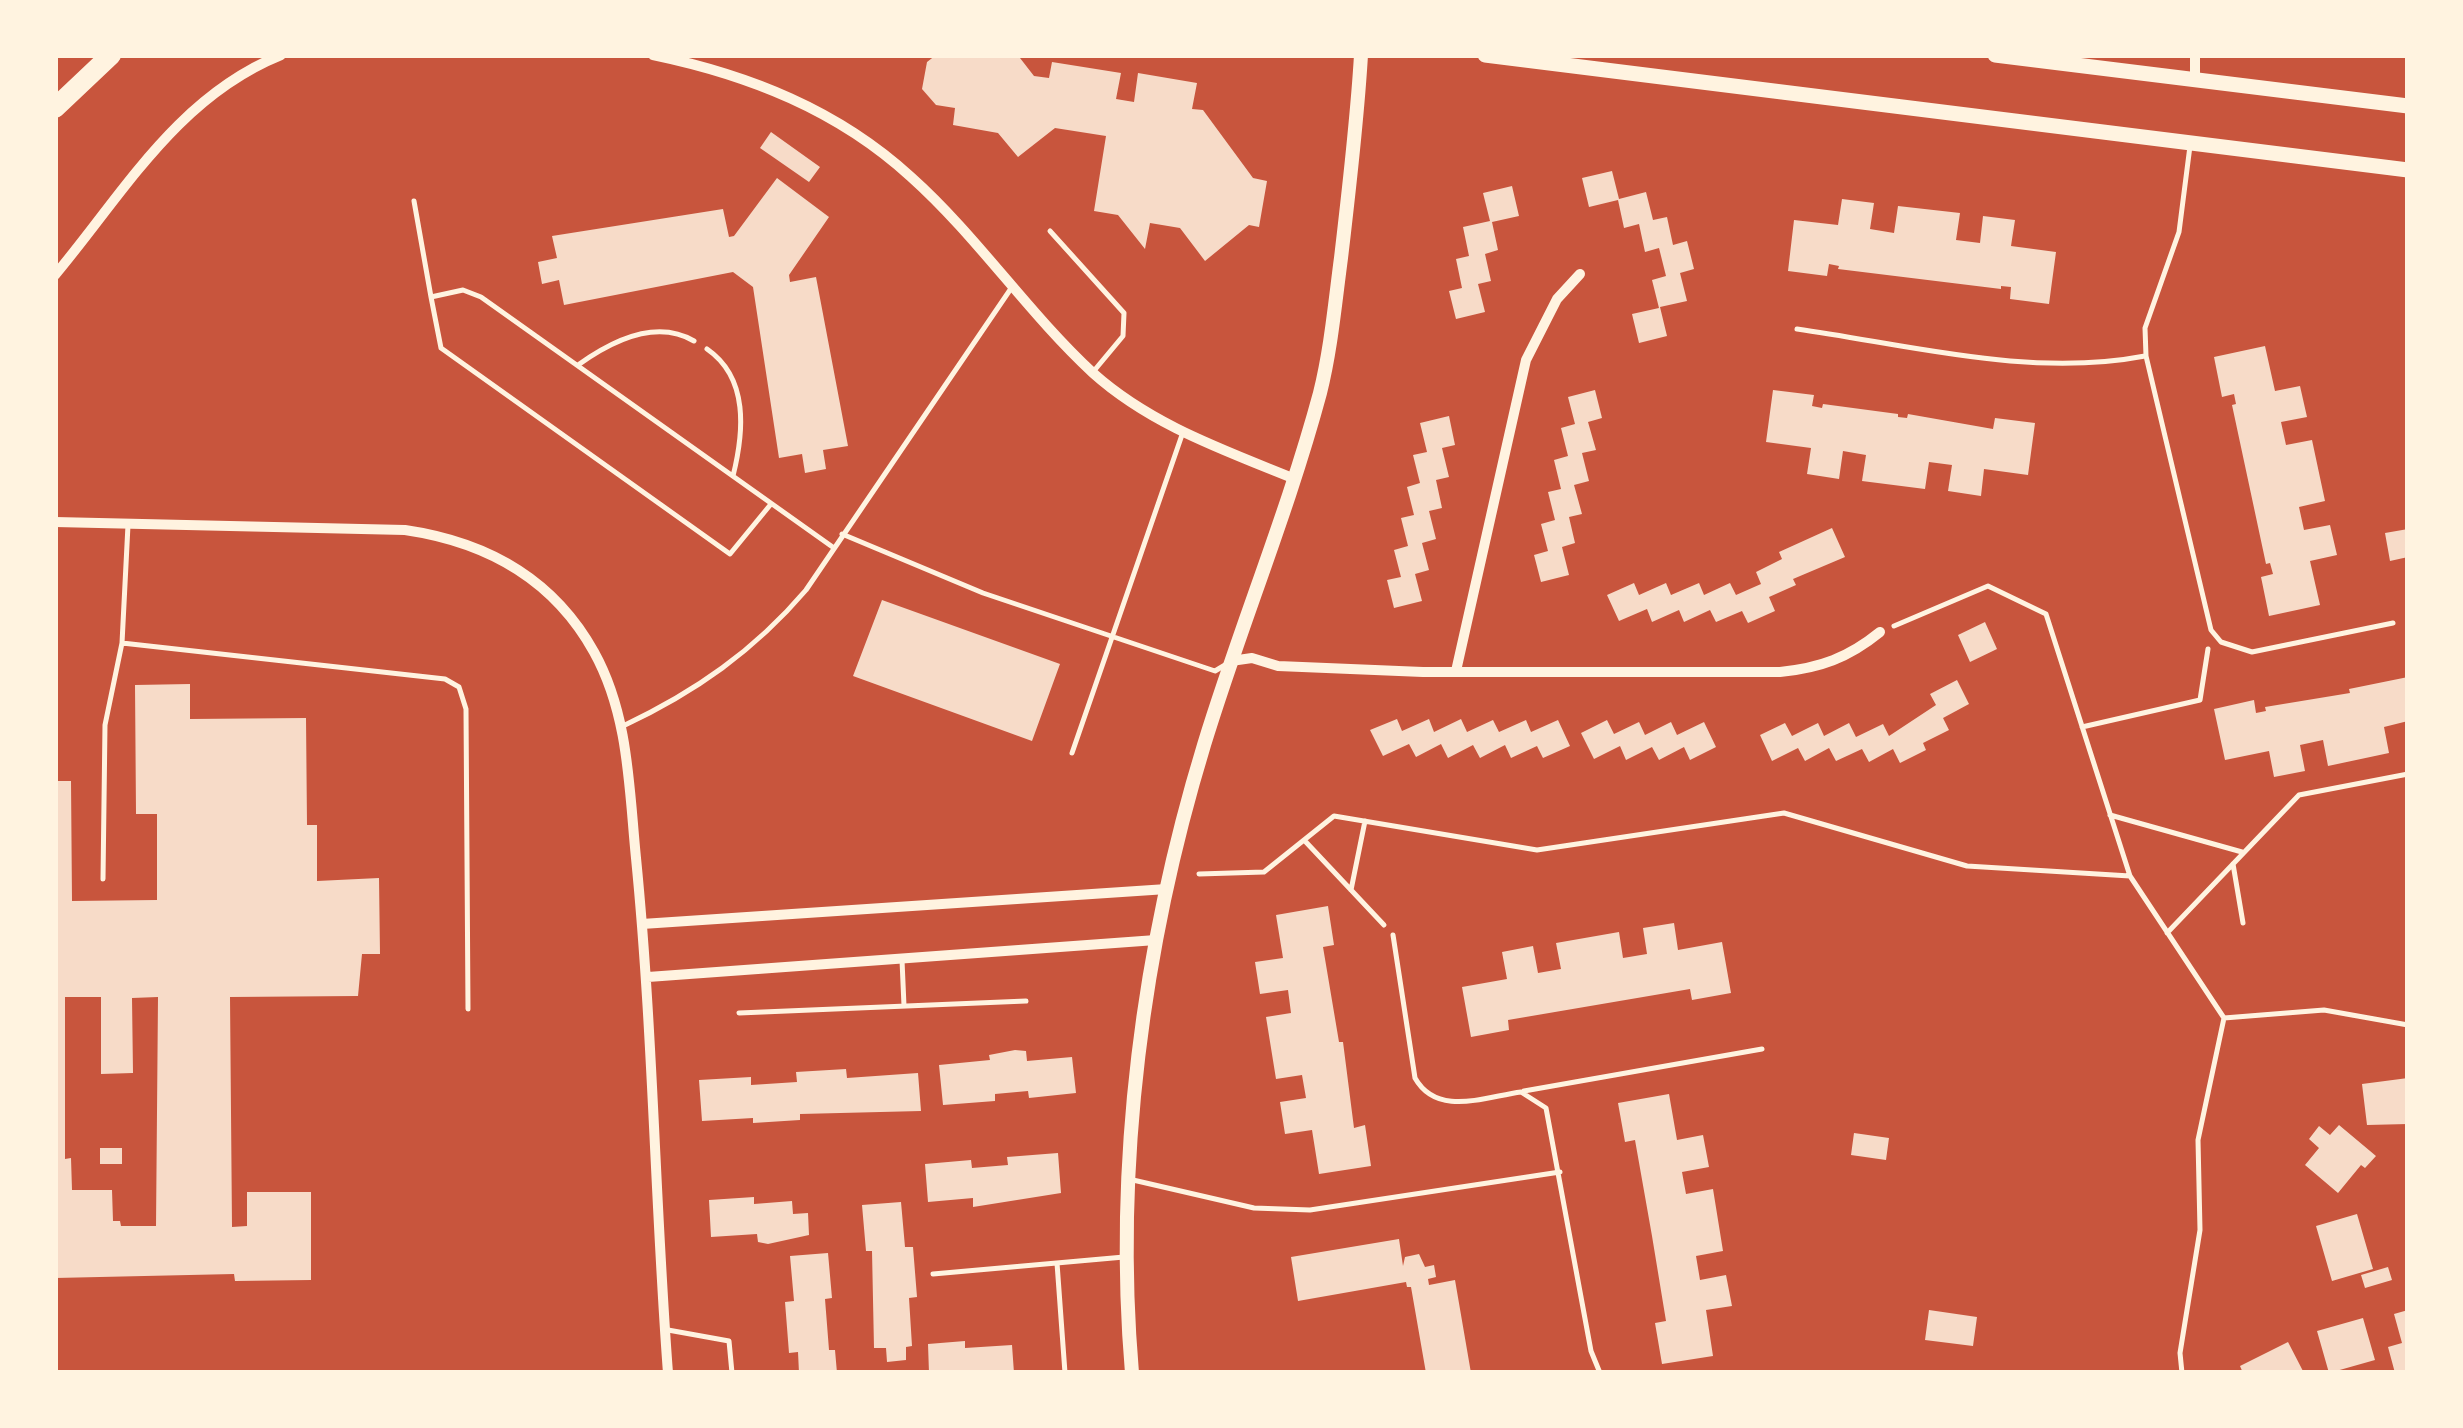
<!DOCTYPE html>
<html>
<head>
<meta charset="utf-8">
<style>
	body { margin:0 }
	#map { position:relative; width:2463px; height:1428px; overflow:hidden; background:#c8553d; font-family:Rubik,sans-serif }
	canvas { display:block }
	.frame { position:absolute; inset:0; border:58px solid #fff3e0; pointer-events:none }
</style>
</head>
<body>
<div id="map">
<canvas width="2463" height="1428"></canvas>
<div class="frame"></div>
</div>
<script>
const ctx = document.querySelector('canvas').getContext('2d');
ctx.lineJoin = 'round';
function fill(path, color) { ctx.fillStyle = color; ctx.fill(path, 'evenodd'); }
function trace(path, color, width, dash) { ctx.strokeStyle = color; ctx.lineWidth = width; ctx.lineCap = dash ? 'butt' : 'round'; ctx.setLineDash(dash || []); ctx.stroke(path); }
const building = new Path2D(`
	M936,55L1020,58L1034,76L1049,78L1052,62L1121,73L1116,99L1134,102L1138,73L1197,83L1192,109L1203,110L1253,178L1267,181L1259,227L1249,225L1205,261L1180,228L1150,223L1145,249L1118,215L1094,211L1106,136L1055,128L1018,157L998,133L953,125L955,108L936,105L922,89L927,62Z
	M771,132L820,167L809,182L760,148Z
	M1612,171L1619,199L1646,192L1653,220L1667,217L1673,245L1687,241L1694,269L1680,273L1687,301L1660,307L1667,336L1639,343L1632,314L1659,308L1652,280L1666,276L1659,248L1645,252L1639,224L1624,228L1618,200L1589,207L1582,178Z
	M777,178L829,217L789,275L790,282L816,277L848,446L823,450L826,469L805,473L802,454L779,458L753,287L733,272L564,305L559,280L542,284L538,262L557,258L552,236L723,209L729,237L734,236Z
	M1512,186L1519,216L1492,222L1498,250L1485,254L1491,281L1478,284L1485,312L1456,319L1449,291L1462,288L1456,259L1469,256L1463,227L1490,221L1483,193Z
	M1842,199L1874,203L1870,229L1894,233L1898,206L1960,213L1956,240L1980,243L1983,216L2015,220L2011,246L2056,252L2049,304L2010,299L2011,287L2001,286V289L1838,269L1839,266L1829,264L1827,276L1788,271L1794,220L1838,225Z
	M2265,346L2275,391L2300,386L2307,417L2281,422L2286,445L2312,440L2325,501L2299,507L2304,530L2330,525L2337,555L2310,561L2320,605L2269,616L2261,577L2273,574L2270,563L2266,564L2232,405L2236,404L2234,394L2222,397L2214,357Z
	M1595,390L1602,418L1588,422L1596,450L1582,453L1589,481L1574,485L1582,514L1569,517L1575,543L1562,547L1569,575L1541,582L1534,555L1548,551L1541,524L1555,520L1548,492L1561,489L1554,460L1568,456L1561,428L1575,424L1568,397Z
	M1773,390L1814,395L1812,406L1822,408L1823,404L1898,414V417L1907,418L1908,414L1993,429L1995,418L2035,423L2028,475L1984,469L1981,496L1948,491L1952,465L1929,462L1925,489L1862,481L1866,455L1843,451L1839,479L1807,474L1811,448L1766,442Z
	M1449,416L1455,445L1442,448L1449,477L1436,480L1442,508L1429,511L1436,539L1422,543L1429,570L1415,574L1422,601L1394,608L1387,580L1401,577L1394,550L1408,546L1401,518L1414,515L1407,487L1420,483L1413,455L1427,452L1420,423Z
	M1832,528L1845,557L1793,579L1796,585L1769,597L1775,611L1748,623L1742,611L1716,622L1710,610L1684,622L1679,610L1652,622L1647,609L1619,621L1607,595L1634,583L1639,595L1666,583L1671,595L1699,583L1704,595L1730,583L1736,595L1761,584L1756,572L1782,559L1779,552Z
	M2408,529V557L2390,561L2385,533Z
	M882,600L1060,664L1032,741L853,676Z
	M1985,622L1997,649L1970,662L1958,635Z
	M2408,677V721L2384,727L2389,753L2328,766L2323,740L2300,745L2305,771L2274,777L2269,751L2225,760L2214,709L2254,700L2256,713L2266,711L2265,707L2350,693L2349,689Z
	M1957,680L1969,704L1943,718L1949,730L1923,743L1926,750L1900,763L1893,749L1869,762L1862,749L1836,761L1829,748L1805,761L1798,748L1772,761L1760,735L1785,723L1792,736L1818,723L1824,736L1849,723L1856,737L1883,724L1889,736L1936,705L1930,694Z
	M190,684V719L306,718L307,825H317V881L379,878L380,954H362L358,996L230,997L232,1227L247,1226V1192H311V1280L235,1281L234,1274L55,1278V781H71L72,901L157,900V814H136L135,685ZM65,997H101V1074L133,1073L132,998L158,997L156,1226H121L120,1221H113L112,1190H72L71,1158L65,1159Z
	M1397,719L1402,731L1429,719L1434,732L1461,719L1467,732L1493,720L1499,732L1526,720L1531,732L1558,720L1570,746L1543,758L1537,746L1511,758L1505,745L1480,758L1473,745L1448,758L1441,744L1416,757L1409,744L1383,756L1370,730Z
	M1607,720L1614,734L1639,722L1645,735L1671,722L1677,735L1704,722L1716,747L1690,760L1684,747L1659,760L1652,747L1626,760L1620,746L1594,759L1581,733Z
	M1328,906L1334,945L1323,947L1339,1042H1343L1354,1128L1365,1125L1371,1166L1319,1174L1312,1130L1285,1134L1280,1102L1306,1098L1302,1075L1276,1079L1266,1017L1291,1013L1288,990L1260,994L1255,962L1283,958L1276,915Z
	M1674,923L1678,950L1722,942L1731,993L1692,1000L1690,989L1508,1020L1509,1030L1471,1037L1462,987L1507,979L1502,952L1533,946L1538,973L1561,969L1556,943L1619,932L1623,958L1647,954L1643,928Z
	M1015,1050L1026,1051L1027,1061L1072,1057L1076,1093L1029,1098L1028,1091L995,1094V1101L943,1105L939,1065L990,1060L989,1055Z
	M846,1069L847,1078L918,1073L921,1111L800,1114V1120L753,1123V1118L702,1121L699,1080L751,1077V1085L797,1082L796,1072Z
	M2408,1078V1124L2367,1125L2362,1084Z
	M1669,1094L1677,1140L1703,1135L1709,1167L1682,1172L1686,1194L1713,1189L1723,1251L1696,1256L1700,1280L1726,1275L1732,1306L1706,1310L1713,1356L1662,1364L1655,1323L1666,1321L1652,1236L1635,1140L1625,1142L1618,1103Z
	M2339,1125L2376,1156L2365,1168L2361,1165L2338,1193L2305,1165L2319,1148L2309,1139L2319,1126L2330,1135Z
	M1854,1133L1889,1138L1886,1160L1851,1155Z
	M100,1148H122V1164H100Z
	M1058,1153L1061,1193L973,1207V1198L928,1202L925,1164L971,1160L972,1168L1008,1165L1007,1157Z
	M754,1197V1204L792,1201L793,1214L808,1213L809,1235L768,1244L758,1242L757,1234L711,1237L709,1200Z
	M901,1202L905,1247H913L917,1297L909,1298L912,1346L906,1347V1360L887,1362L886,1348H874L872,1251H866L862,1205Z
	M2357,1214L2373,1269L2332,1281L2316,1226Z
	M1399,1239L1403,1266L1405,1257L1419,1254L1425,1267L1434,1265L1436,1277L1428,1279L1429,1285L1455,1280L1471,1373H1426L1411,1287H1407L1406,1282L1298,1301L1291,1257Z
	M828,1253L832,1298L825,1299L829,1350H835L837,1373H799L798,1352L789,1353L785,1302L794,1301L790,1256Z
	M2388,1267L2392,1280L2365,1288L2361,1275Z
	M1929,1310L1977,1317L1973,1346L1925,1340Z
	M2408,1310V1372L2395,1373L2388,1347L2402,1343L2394,1314Z
	M2363,1318L2375,1360L2329,1373L2317,1331Z
	M965,1341V1348L1012,1345L1014,1373H929L928,1344Z
	M2288,1342L2304,1373H2243L2240,1366Z`);
const path = new Path2D(`
	M1894,626L1988,586L2046,614L2130,876L2224,1018L2198,1140L2200,1230L2180,1353L2182,1373
	M2082,727L2200,700L2208,649
	M2110,815L2242,852
	M1304,840L1384,925
	M2233,864L2243,923
	M1199,874L1264,872L1334,816L1537,850L1784,813L1967,866L2130,876
	M1351,890L1365,821
	M2167,933L2299,795L2408,774
	M2224,1018L2324,1010L2408,1025`);
const service = new Path2D(`
	M2190,146L2179,232L2145,328L2146,356L2211,630L2221,642L2252,652L2393,623
	M414,201L431,297
	M1050,231L1124,313L1123,336L1093,372
	M1797,329C1910,345 2031,378 2145,356
	M707,349C749,378 744,432 733,476
	M578,365C610,342 655,318 694,341
	M771,504L730,554L441,348L431,297L463,290L481,297L834,548
	M842,534L983,593L1215,671L1225,665
	M122,643L445,679L459,687L466,709L468,1009
	M623,726C695,692 754,651 806,590L1012,287
	M1072,753L1183,432
	M103,879L105,725L122,643L128,525
	M1393,935L1415,1078C1437,1117 1484,1097 1521,1092L1546,1108L1591,1351L1600,1373
	M902,960L904,1006
	M739,1013L1026,1001
	M1524,1091L1762,1049
	M1133,1180L1254,1208L1310,1210L1560,1172
	M1057,1263L1065,1373
	M933,1274L1124,1257
	M668,1330L729,1341L732,1373`);
const minor = new Path2D(`
	M653,55C749,75 838,110 911,177C977,236 1028,313 1093,373C1151,425 1224,450 1295,479
	M2195,80V55
	M55,275C123,194 177,97 281,55
	M55,522L405,530C487,542 553,578 594,652C629,715 629,788 636,858C653,1030 655,1202 668,1373
	M1231,661L1252,658L1278,666L1423,672H1780C1820,668 1848,658 1880,632
	M1456,671L1526,360L1557,299L1580,274
	M642,924L1167,889
	M648,977L1156,940`);
const tertiary = new Path2D(`
	M1132,1373C1114,1164 1143,945 1204,745C1240,627 1288,512 1320,393C1331,349 1335,303 1341,258C1349,190 1357,123 1361,55`);
const secondary = new Path2D(`
	M1485,55L2408,170
	M1995,55L2408,106`);
const motorway = new Path2D(`
	M55,108L111,55`);
fill(building, '#f7dbc8');
trace(path, '#fff3e0', 5);
trace(service, '#fff3e0', 5);
trace(minor, '#fff3e0', 10);
trace(tertiary, '#fff3e0', 14);
trace(secondary, '#fff3e0', 15);
trace(motorway, '#fff3e0', 20);
</script>
</body>
</html>
